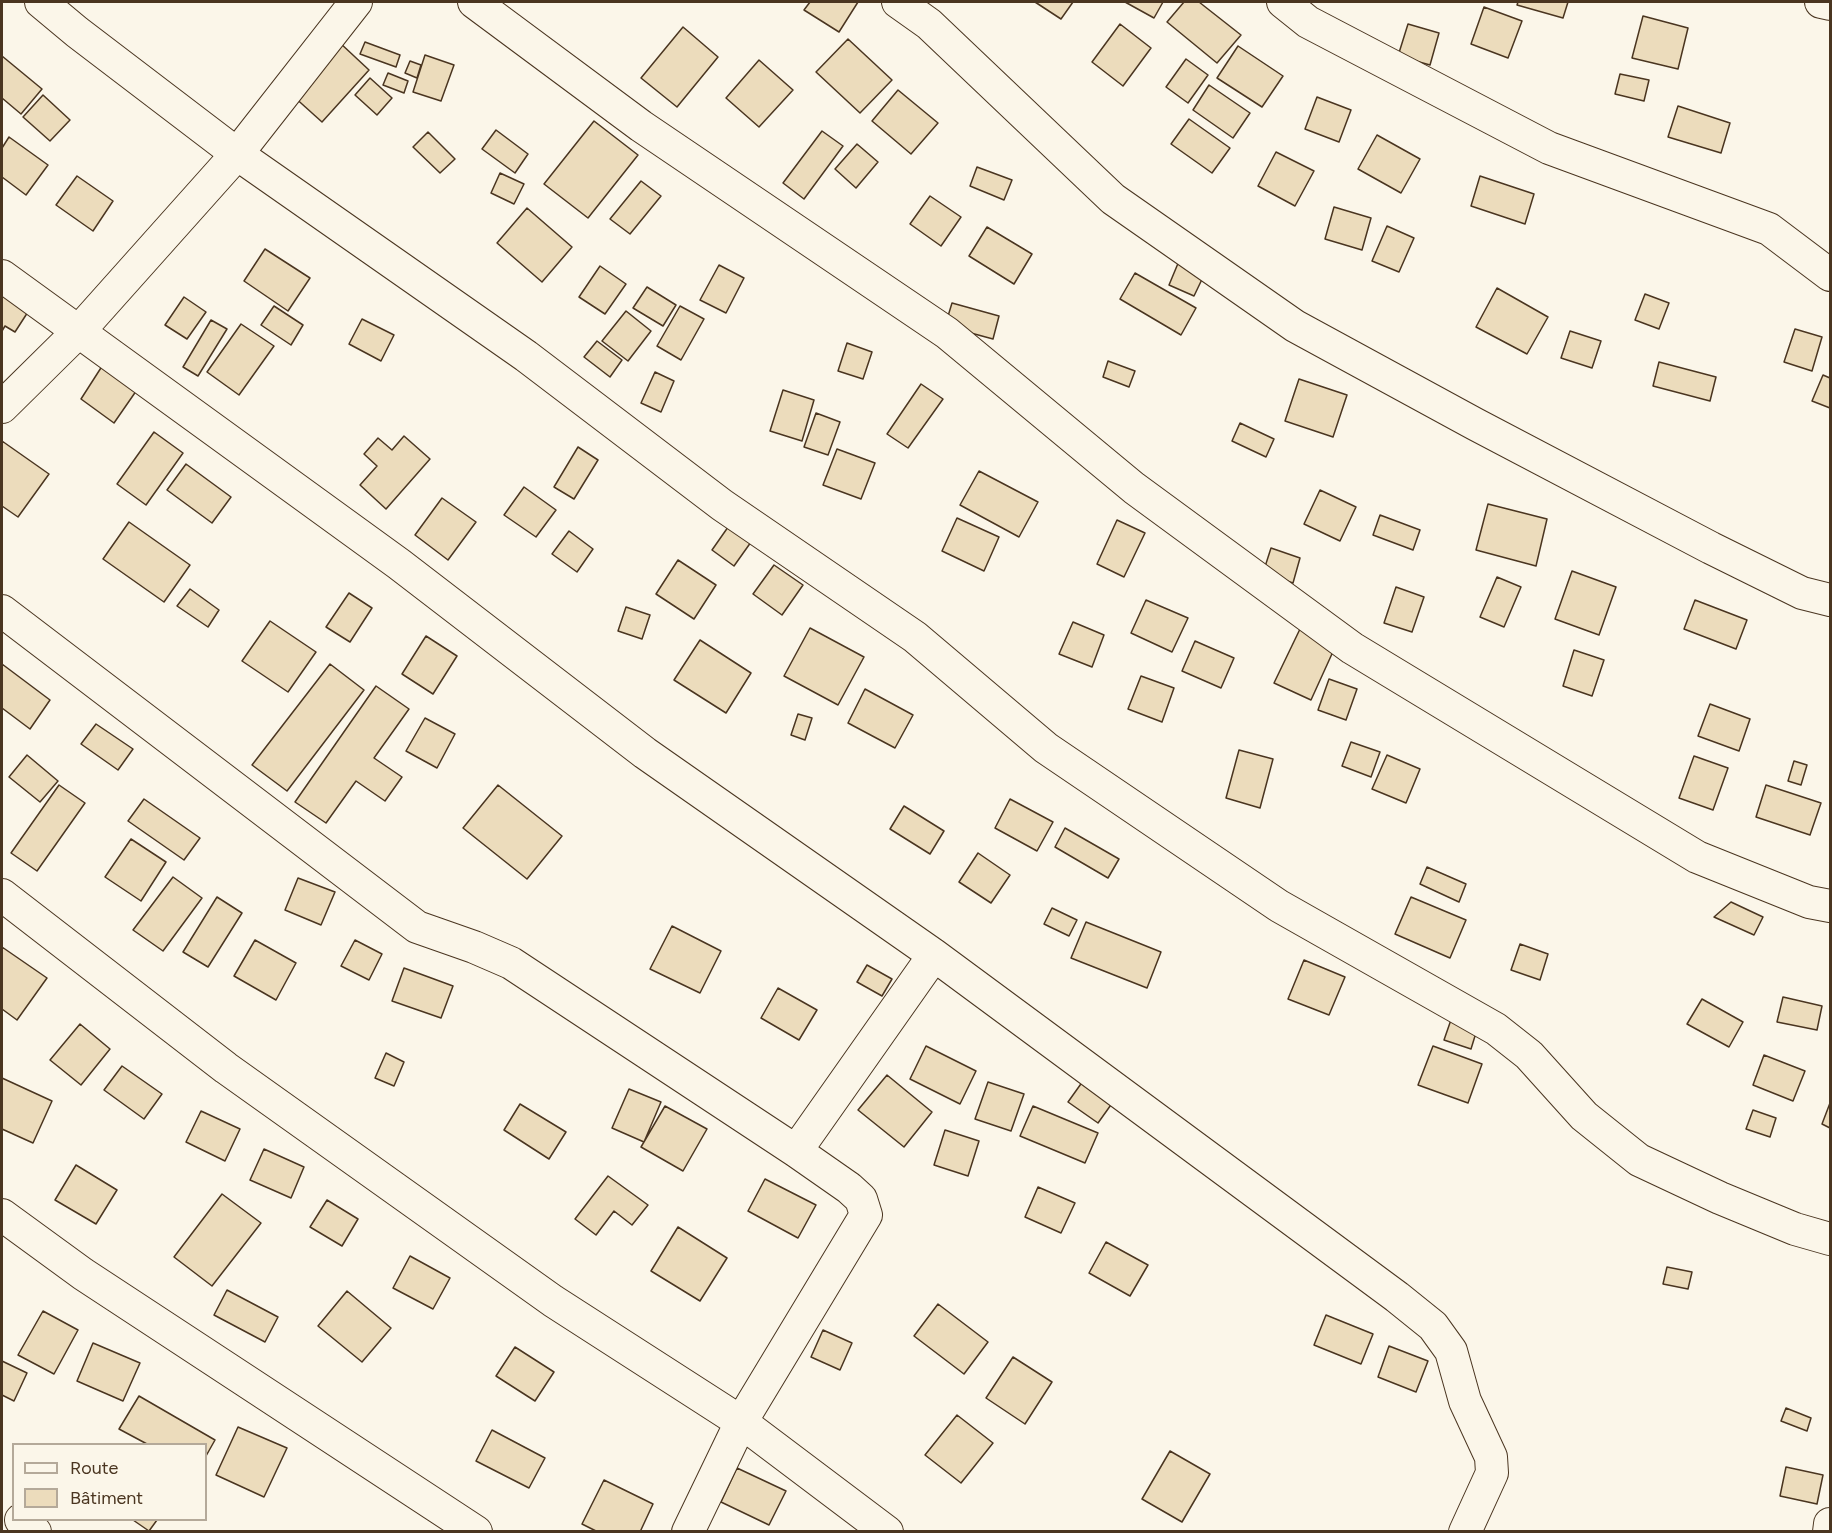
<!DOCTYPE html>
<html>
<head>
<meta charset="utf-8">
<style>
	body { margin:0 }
	#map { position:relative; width:1832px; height:1533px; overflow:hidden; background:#fbf6e9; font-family:Figtree,sans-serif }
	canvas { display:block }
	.frame { position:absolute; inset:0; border:3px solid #4a3520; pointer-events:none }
	.legend { position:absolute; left:12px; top:1443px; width:195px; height:78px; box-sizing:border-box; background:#fbf6e9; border:2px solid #b4a999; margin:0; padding:8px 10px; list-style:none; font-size:18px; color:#4a3520 }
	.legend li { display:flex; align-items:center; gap:12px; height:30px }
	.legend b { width:30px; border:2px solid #b4a999 }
</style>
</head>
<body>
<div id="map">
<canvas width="1832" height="1533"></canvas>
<div class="frame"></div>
<ul class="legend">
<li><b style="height:8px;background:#fbf6e9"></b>Route</li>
<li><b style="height:16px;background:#ecdcbc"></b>Bâtiment</li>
</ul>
</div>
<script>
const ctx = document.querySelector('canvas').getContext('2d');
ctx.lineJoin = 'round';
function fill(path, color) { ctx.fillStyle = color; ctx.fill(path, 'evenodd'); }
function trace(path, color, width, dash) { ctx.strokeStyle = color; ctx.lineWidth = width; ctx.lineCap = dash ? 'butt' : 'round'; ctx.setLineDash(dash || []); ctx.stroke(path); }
const building = new Path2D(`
	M810,2H858L839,32L804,10Z
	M1035,2H1073L1061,19Z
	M1125,2H1163L1154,18Z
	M1184,2H1199L1241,35L1217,63L1167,22Z
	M1518,2H1568L1563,18L1517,5Z
	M1484,7L1522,21L1508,58L1471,44Z
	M1643,16L1688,28L1678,69L1632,58Z
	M1120,24L1151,48L1123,86L1092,62Z
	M1408,24L1439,33L1430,65L1398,56Z
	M683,27L718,57L677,107L641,78Z
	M848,39L892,80L860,113L816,72Z
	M339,42L369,70L322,122L292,95Z
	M365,42L400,55L396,67L360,54Z
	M1238,46L1283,76L1262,107L1217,78Z
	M425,55L454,65L441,101L413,92Z
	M2,56L42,89L21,114L2,98Z
	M1186,59L1208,75L1188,103L1166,87Z
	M759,60L793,90L759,127L726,98Z
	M410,61L421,65L417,78L405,73Z
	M388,73L408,81L404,93L383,85Z
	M1620,74L1649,80L1644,101L1615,94Z
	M370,78L392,98L377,115L355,95Z
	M1209,85L1250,113L1233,138L1193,110Z
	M898,90L938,123L911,154L872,121Z
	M43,95L70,120L50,141L23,117Z
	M1317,97L1351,110L1339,142L1305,129Z
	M1678,106L1730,123L1721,153L1668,137Z
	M1189,119L1230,148L1212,173L1171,144Z
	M594,121L638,155L588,218L544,184Z
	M496,130L528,154L515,173L482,149Z
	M822,131L843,146L804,199L783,183Z
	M428,132L455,159L440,173L413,147Z
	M1377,135L1420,159L1401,193L1358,169Z
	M9,137L48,165L26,195L2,177V148Z
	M857,144L878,162L856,188L835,169Z
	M1276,152L1314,171L1295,206L1258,186Z
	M977,167L1012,180L1004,200L970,186Z
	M500,173L524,184L514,204L491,193Z
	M77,176L113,201L93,231L56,205Z
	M1480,176L1534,194L1525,224L1471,206Z
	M641,181L661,196L630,234L610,219Z
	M930,196L961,217L941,246L910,224Z
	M1334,207L1371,218L1362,250L1325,239Z
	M527,208L572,247L542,282L497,243Z
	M1387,226L1414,238L1399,272L1372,261Z
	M987,227L1032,254L1014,284L969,256Z
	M265,249L310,278L288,311L244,281Z
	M1179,261L1205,273L1194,296L1169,285Z
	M719,265L744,278L726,313L700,300Z
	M600,266L626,284L605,314L579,297Z
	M1135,273L1196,308L1181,335L1120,299Z
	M2,280L35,301L15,332L5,326L2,331Z
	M647,287L676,305L663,326L633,308Z
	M1497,288L1548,317L1527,354L1476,327Z
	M1645,294L1669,303L1659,329L1635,320Z
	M184,297L206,312L187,339L165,325Z
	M952,303L999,316L993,339L945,326Z
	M274,306L303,325L291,345L261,325Z
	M680,306L704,319L681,360L657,346Z
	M626,311L651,331L628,361L602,341Z
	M362,319L394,335L381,361L349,344Z
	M211,320L227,329L198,376L183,367Z
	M241,324L274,346L239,395L207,372Z
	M1795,329L1822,337L1812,371L1784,362Z
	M1570,331L1601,341L1592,368L1561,358Z
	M597,341L622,360L610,377L584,357Z
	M847,343L872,352L863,379L838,371Z
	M106,360L141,384L114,423L81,399Z
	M1108,361L1135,371L1129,387L1103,377Z
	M1659,362L1716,377L1710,401L1653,386Z
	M655,372L674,381L661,412L641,403Z
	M1823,375L1830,378V408L1812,401Z
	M1299,379L1347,395L1333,437L1285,421Z
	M921,384L943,399L908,448L887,434Z
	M783,390L814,400L802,441L770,431Z
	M816,413L840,422L828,455L804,447Z
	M1240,423L1274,439L1266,457L1232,441Z
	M154,432L183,453L146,505L117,484Z
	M404,436L430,459L386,509L360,485L377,466L364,454L378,438L392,450Z
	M2,441L49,474L18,517L2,506Z
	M578,447L598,460L574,499L554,487Z
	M837,449L875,463L861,499L823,485Z
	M186,464L231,497L212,523L167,490Z
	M979,471L1038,502L1019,537L960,505Z
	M524,487L556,510L536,537L504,515Z
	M1320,490L1356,507L1340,541L1304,524Z
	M442,498L476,522L448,560L415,535Z
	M1488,504L1547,519L1536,566L1476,550Z
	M1380,515L1420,530L1413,550L1373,535Z
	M957,518L999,537L984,571L942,551Z
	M733,520L756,535L734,566L712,550Z
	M1117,520L1145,533L1124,577L1097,564Z
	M129,522L190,565L164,602L103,559Z
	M569,531L593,549L577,572L552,554Z
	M1271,548L1300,558L1293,583L1263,573Z
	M678,560L716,585L694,619L656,594Z
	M774,565L803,585L782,615L753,594Z
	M1572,571L1616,587L1599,635L1555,619Z
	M1497,577L1521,587L1504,627L1480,617Z
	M1396,587L1424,597L1412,632L1384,623Z
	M190,589L219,610L208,627L177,606Z
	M349,593L372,608L350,642L326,627Z
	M1146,600L1188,618L1172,652L1131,633Z
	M1695,600L1747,620L1736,649L1684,629Z
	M626,607L650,615L642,639L618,631Z
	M270,621L316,652L288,692L242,661Z
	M1073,622L1104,635L1092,667L1059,654Z
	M810,628L864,657L838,705L784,676Z
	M1300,629L1336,645L1311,700L1274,683Z
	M426,636L457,656L433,694L402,674Z
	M700,640L751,673L726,713L674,680Z
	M1195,641L1234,658L1221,688L1182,671Z
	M1574,650L1604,660L1592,696L1563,686Z
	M2,664L50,700L30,729L2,708Z
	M330,664L364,690L287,791L252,765Z
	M1141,676L1174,688L1162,722L1128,709Z
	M1329,679L1357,689L1346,720L1318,710Z
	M376,686L409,709L374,758L402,777L385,801L356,781L326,823L295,802Z
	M865,689L913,715L895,748L848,723Z
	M1710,704L1750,719L1739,751L1698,736Z
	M798,714L812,718L805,740L791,735Z
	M425,718L455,734L437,768L406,751Z
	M96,724L133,749L118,770L81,744Z
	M1351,742L1380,752L1371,777L1342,766Z
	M1239,750L1273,759L1260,808L1226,798Z
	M27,755L58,781L40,802L9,777Z
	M1387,755L1420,769L1406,803L1372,789Z
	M1694,756L1728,768L1713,810L1679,798Z
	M1794,761L1807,765L1801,785L1788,781Z
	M59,785L85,803L37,871L11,853Z
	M498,785L562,836L527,879L463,828Z
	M1766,785L1821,803L1810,835L1756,817Z
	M144,799L200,838L184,860L128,821Z
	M1010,799L1053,822L1037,851L995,828Z
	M904,806L944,831L930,854L890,829Z
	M1065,828L1119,859L1108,878L1055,847Z
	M131,839L166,862L141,901L105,877Z
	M978,853L1010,875L991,903L959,882Z
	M1427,867L1466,884L1459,902L1420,884Z
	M173,877L202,898L163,951L133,930Z
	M298,878L335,892L321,925L285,910Z
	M217,897L242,913L208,967L183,952Z
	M1411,897L1466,920L1450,958L1395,934Z
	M1731,902L1763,917L1754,935L1714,917Z
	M1052,908L1077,920L1069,936L1044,924Z
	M1086,922L1161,952L1147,988L1071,958Z
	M672,926L721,951L700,993L650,969Z
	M255,940L296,963L276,1000L234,976Z
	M355,940L382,954L369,980L341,966Z
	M1520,944L1548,954L1540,980L1511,970Z
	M2,947L47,978L17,1020L2,1009Z
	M1304,960L1345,977L1329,1015L1288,999Z
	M867,965L892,979L882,996L857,982Z
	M404,968L453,986L441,1018L392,1001Z
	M778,988L817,1010L799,1040L761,1018Z
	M1783,997L1822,1006L1817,1030L1777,1022Z
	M1702,999L1743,1022L1729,1047L1687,1024Z
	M1453,1014L1479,1023L1471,1049L1444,1040Z
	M80,1024L110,1049L81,1085L50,1060Z
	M926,1046L976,1071L960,1104L910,1079Z
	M1433,1046L1482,1064L1468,1103L1418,1085Z
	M386,1053L404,1062L394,1086L375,1078Z
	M1764,1055L1805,1071L1793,1101L1753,1085Z
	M122,1066L162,1094L144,1119L104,1090Z
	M1088,1074L1118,1095L1098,1123L1068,1102Z
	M887,1075L932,1112L904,1147L858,1110Z
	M2,1078L52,1101L33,1143L2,1129Z
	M988,1082L1024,1094L1011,1131L975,1119Z
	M629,1089L661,1102L644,1142L612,1128Z
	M1830,1103V1128L1822,1124Z
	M520,1104L566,1132L549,1159L504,1130Z
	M665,1106L707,1129L683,1171L641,1147Z
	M1033,1106L1098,1133L1085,1163L1020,1136Z
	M1753,1110L1776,1118L1770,1137L1746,1129Z
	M201,1111L240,1129L225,1161L186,1142Z
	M945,1130L979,1141L968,1176L934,1165Z
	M264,1149L304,1167L291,1198L250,1180Z
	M76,1165L117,1190L96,1224L55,1200Z
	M608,1176L648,1205L632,1225L614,1211L596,1235L575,1219Z
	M765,1179L816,1205L798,1238L748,1211Z
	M1038,1187L1075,1203L1061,1233L1025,1217Z
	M222,1194L261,1223L212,1286L174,1257Z
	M327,1200L358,1219L342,1246L310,1227Z
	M678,1227L727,1258L700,1301L651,1271Z
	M1106,1242L1148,1265L1130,1296L1089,1273Z
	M410,1256L450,1278L433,1309L393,1288Z
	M1667,1267L1692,1272L1688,1289L1663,1284Z
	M227,1290L278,1317L265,1342L214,1315Z
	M347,1291L391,1328L362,1362L318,1326Z
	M938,1304L988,1342L964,1374L914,1336Z
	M43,1311L78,1330L54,1374L18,1355Z
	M1326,1315L1373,1334L1361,1364L1314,1345Z
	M823,1330L852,1343L840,1370L811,1357Z
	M93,1343L140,1363L123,1401L77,1381Z
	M1389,1346L1428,1361L1416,1392L1378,1377Z
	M515,1347L554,1372L535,1401L496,1376Z
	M1013,1357L1052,1382L1025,1424L986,1398Z
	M2,1361L27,1373L14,1401L2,1395Z
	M139,1396L215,1440L206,1456V1444H147L119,1429Z
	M1786,1408L1811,1418L1807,1431L1781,1421Z
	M957,1415L993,1443L961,1483L925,1455Z
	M238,1427L287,1448L264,1497L216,1475Z
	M492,1430L545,1458L529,1488L476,1461Z
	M1170,1451L1210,1474L1182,1522L1142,1499Z
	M1786,1467L1823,1475L1817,1504L1780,1496Z
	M737,1468L786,1491L769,1525L721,1502Z
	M604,1480L653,1504L640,1532H598L582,1524Z
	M133,1520H157L149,1531Z`);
const minor = new Path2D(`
	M41,2L77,32L237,154L526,356L722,505L915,637L1046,748L1279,906L1496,1029L1529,1055L1584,1116L1639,1160L1720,1198L1795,1229L1830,1239
	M474,2L641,126L947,333L1134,488L1352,648L1697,857L1809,902L1830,906
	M898,2L929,24L1113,199L1295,326L1475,424L1711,548L1802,593L1830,600
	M1283,2L1308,22L1549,148L1769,229L1830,275
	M1821,2L1830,4
	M2,276L399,564L645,753L934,955L1397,1297L1433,1326L1451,1351L1465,1401L1491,1457L1492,1473L1465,1532
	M2,407L79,331L237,154L356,2
	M2,611L417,927L474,947L511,963L796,1151L849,1188L861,1199L866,1215L741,1422L688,1532
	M2,895L226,1068L553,1301L741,1422L887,1532
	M796,1151L934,955
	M2,1215L83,1274L476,1532
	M21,1520L35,1532
	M1829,1532L1830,1524`);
fill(building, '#ecdcbc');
trace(building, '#4a3520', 1.5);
trace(minor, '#4a3520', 34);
trace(minor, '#fbf6e9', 32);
</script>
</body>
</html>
